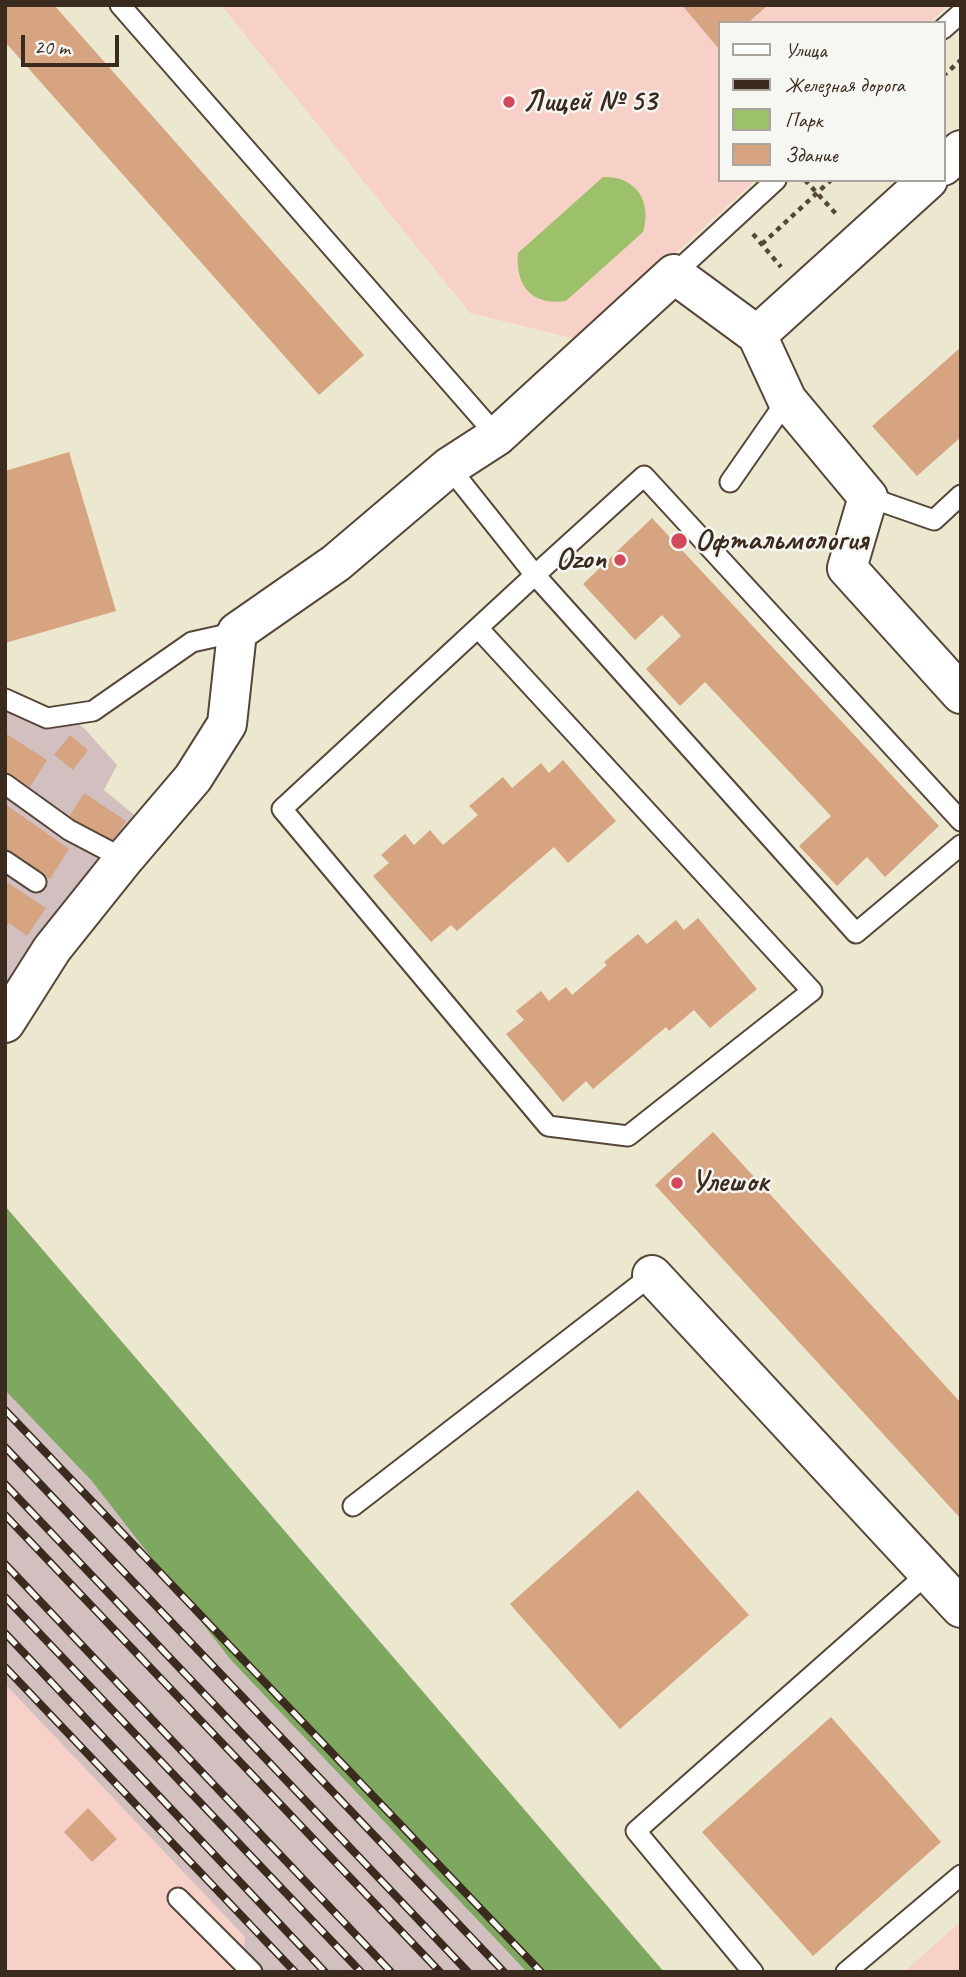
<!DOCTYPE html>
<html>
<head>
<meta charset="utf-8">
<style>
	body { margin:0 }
	#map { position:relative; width:966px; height:1977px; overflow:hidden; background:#ece8d0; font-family:Caveat,sans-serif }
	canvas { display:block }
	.frame { position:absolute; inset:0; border:7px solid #3b2a1e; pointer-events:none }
	.legend { position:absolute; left:718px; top:21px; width:228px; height:161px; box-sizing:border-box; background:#f6f6f2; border:2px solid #aba49d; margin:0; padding:9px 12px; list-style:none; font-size:21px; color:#3b2a1e }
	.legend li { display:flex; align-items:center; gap:14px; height:35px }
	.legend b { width:35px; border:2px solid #aba49d }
	.scale { position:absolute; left:21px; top:35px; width:98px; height:32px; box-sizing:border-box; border:4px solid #3b2a1e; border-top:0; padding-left:9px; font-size:21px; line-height:24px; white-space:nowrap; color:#3b2a1e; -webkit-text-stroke:5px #f6f6f2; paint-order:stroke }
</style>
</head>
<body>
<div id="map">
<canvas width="966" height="1977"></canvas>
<div class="frame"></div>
<ul class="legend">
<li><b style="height:9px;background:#fff"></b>Улица</li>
<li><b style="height:9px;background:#3b2a1e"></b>Железная дорога</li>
<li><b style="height:19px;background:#9dc16b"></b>Парк</li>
<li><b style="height:19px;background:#d6a481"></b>Здание</li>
</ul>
<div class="scale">20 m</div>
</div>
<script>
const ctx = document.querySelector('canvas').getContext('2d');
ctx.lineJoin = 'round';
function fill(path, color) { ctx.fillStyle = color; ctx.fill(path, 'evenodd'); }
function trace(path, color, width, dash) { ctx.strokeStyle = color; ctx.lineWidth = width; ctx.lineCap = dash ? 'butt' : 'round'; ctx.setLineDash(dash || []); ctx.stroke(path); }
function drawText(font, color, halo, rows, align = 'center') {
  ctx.font = font + ' Caveat,sans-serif'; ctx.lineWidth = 5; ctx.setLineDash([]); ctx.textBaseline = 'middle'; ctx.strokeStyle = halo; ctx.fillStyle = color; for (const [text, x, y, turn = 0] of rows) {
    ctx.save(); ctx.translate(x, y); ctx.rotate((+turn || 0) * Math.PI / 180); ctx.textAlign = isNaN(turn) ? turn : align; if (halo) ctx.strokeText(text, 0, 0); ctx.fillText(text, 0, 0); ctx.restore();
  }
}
const built = new Path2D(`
	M221,5H949L929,23H719V180H756L580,340L470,313Z
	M5,1684L245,1937L242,1972H5Z
	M961,1921V1972H904Z`);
const industrial = new Path2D(`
	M5,691L26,700L60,710L85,729L117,765L104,790L144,823L5,998Z
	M5,1206L664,1972H242L245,1937L5,1684Z`);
const green = new Path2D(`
	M603,177C636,176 652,201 643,232L566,301C532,306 515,286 518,253Z`);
const forest = new Path2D(`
	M5,1206L664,1972H527L231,1660L91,1480L5,1390Z`);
const building = new Path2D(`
	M5,5H54L364,355L319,395L5,42Z
	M682,5H768L748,23H719V49Z
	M961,347V437L917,476L872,426Z
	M69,452L116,611L5,643V471Z
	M652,518L939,826L885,877L867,857L837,886L799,846L831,816L705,682L680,706L646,669L681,636L662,615L635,640L583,584Z
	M5,733L47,760L30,787L5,771Z
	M70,735L88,750L73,770L54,755Z
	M563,760L616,821L568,863L554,847L457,931L451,925L431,942L373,876L389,863L381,855L405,834L414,845L430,830L443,845L478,815L469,806L503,777L512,788L541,763L549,773Z
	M84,793L126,821L110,845L69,817Z
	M5,804L69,849L50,879L5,848Z
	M5,881L46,908L27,936L9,923L5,930Z
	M698,918L757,989L710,1028L694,1010L669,1031L666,1027L593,1089L586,1081L563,1102L506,1034L524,1020L516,1011L541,991L549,1001L566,987L572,995L607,965L604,962L638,934L647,944L676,920L684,930Z
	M713,1132L961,1403V1519L655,1185Z
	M638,1490L749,1615L620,1729L510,1604Z
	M831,1717L941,1842L813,1956L702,1832Z
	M88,1808L117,1839L92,1862L64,1832Z`);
const path = new Path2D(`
	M943,76L961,60
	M805,180L838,216
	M753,234L781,267
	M762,244L831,180`);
const lane = new Path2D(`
	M120,5L497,436
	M943,29L961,13
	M674,274L776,180
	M449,467L535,575L644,476L961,821
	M730,482L787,400
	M868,497L934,520L961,495
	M478,628L812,991L628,1136L548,1126L282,809L535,575L856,933L961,845
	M5,699L47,718L93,711L192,642L237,632
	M5,784L69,830L124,859
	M5,861L36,882
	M353,1506L652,1275
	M178,1898L252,1972
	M753,1972L636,1831L928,1573
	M846,1972L961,1875`);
const street = new Path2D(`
	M943,166L961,150
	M757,335L928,180
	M5,1023L52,949L124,859L193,778L227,724L237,632L336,563L449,467L497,436L674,274L757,335L787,400L868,497L847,568L961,694
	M652,1275L961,1608`);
const rail = new Path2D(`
	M5,1410L541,1972
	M5,1447L504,1972
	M5,1484L468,1972
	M5,1515L440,1972
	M5,1564L391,1972
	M5,1597L361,1972
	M5,1633L325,1972
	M5,1667L295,1972`);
const markers = [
	[509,102,7,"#d1495b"],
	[679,541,9,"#d1495b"],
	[620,560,7,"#d1495b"],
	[677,1183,7,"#d1495b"]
];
const poiNames = [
	["Лицей № 53",523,102],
	["Офтальмология",695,541],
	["Ozon",606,560,"right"],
	["Улешок",691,1183]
];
fill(built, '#f7d1c8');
fill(industrial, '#d2bfc0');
fill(green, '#9dc16b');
fill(forest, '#7ea75f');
fill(building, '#d6a481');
trace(lane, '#564639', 23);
trace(street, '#564639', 42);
trace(path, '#564639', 4.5, [5, 5]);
trace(lane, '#fff', 19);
trace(street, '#fff', 38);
trace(rail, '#3b2a1e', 8);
trace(rail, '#f6f6f2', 5, [16]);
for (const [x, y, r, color] of markers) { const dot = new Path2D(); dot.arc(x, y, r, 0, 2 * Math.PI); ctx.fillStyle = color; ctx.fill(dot); trace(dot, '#f6f6f2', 2.5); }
drawText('bold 30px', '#3b2a1e', '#f6f6f2', poiNames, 'left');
</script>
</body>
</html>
